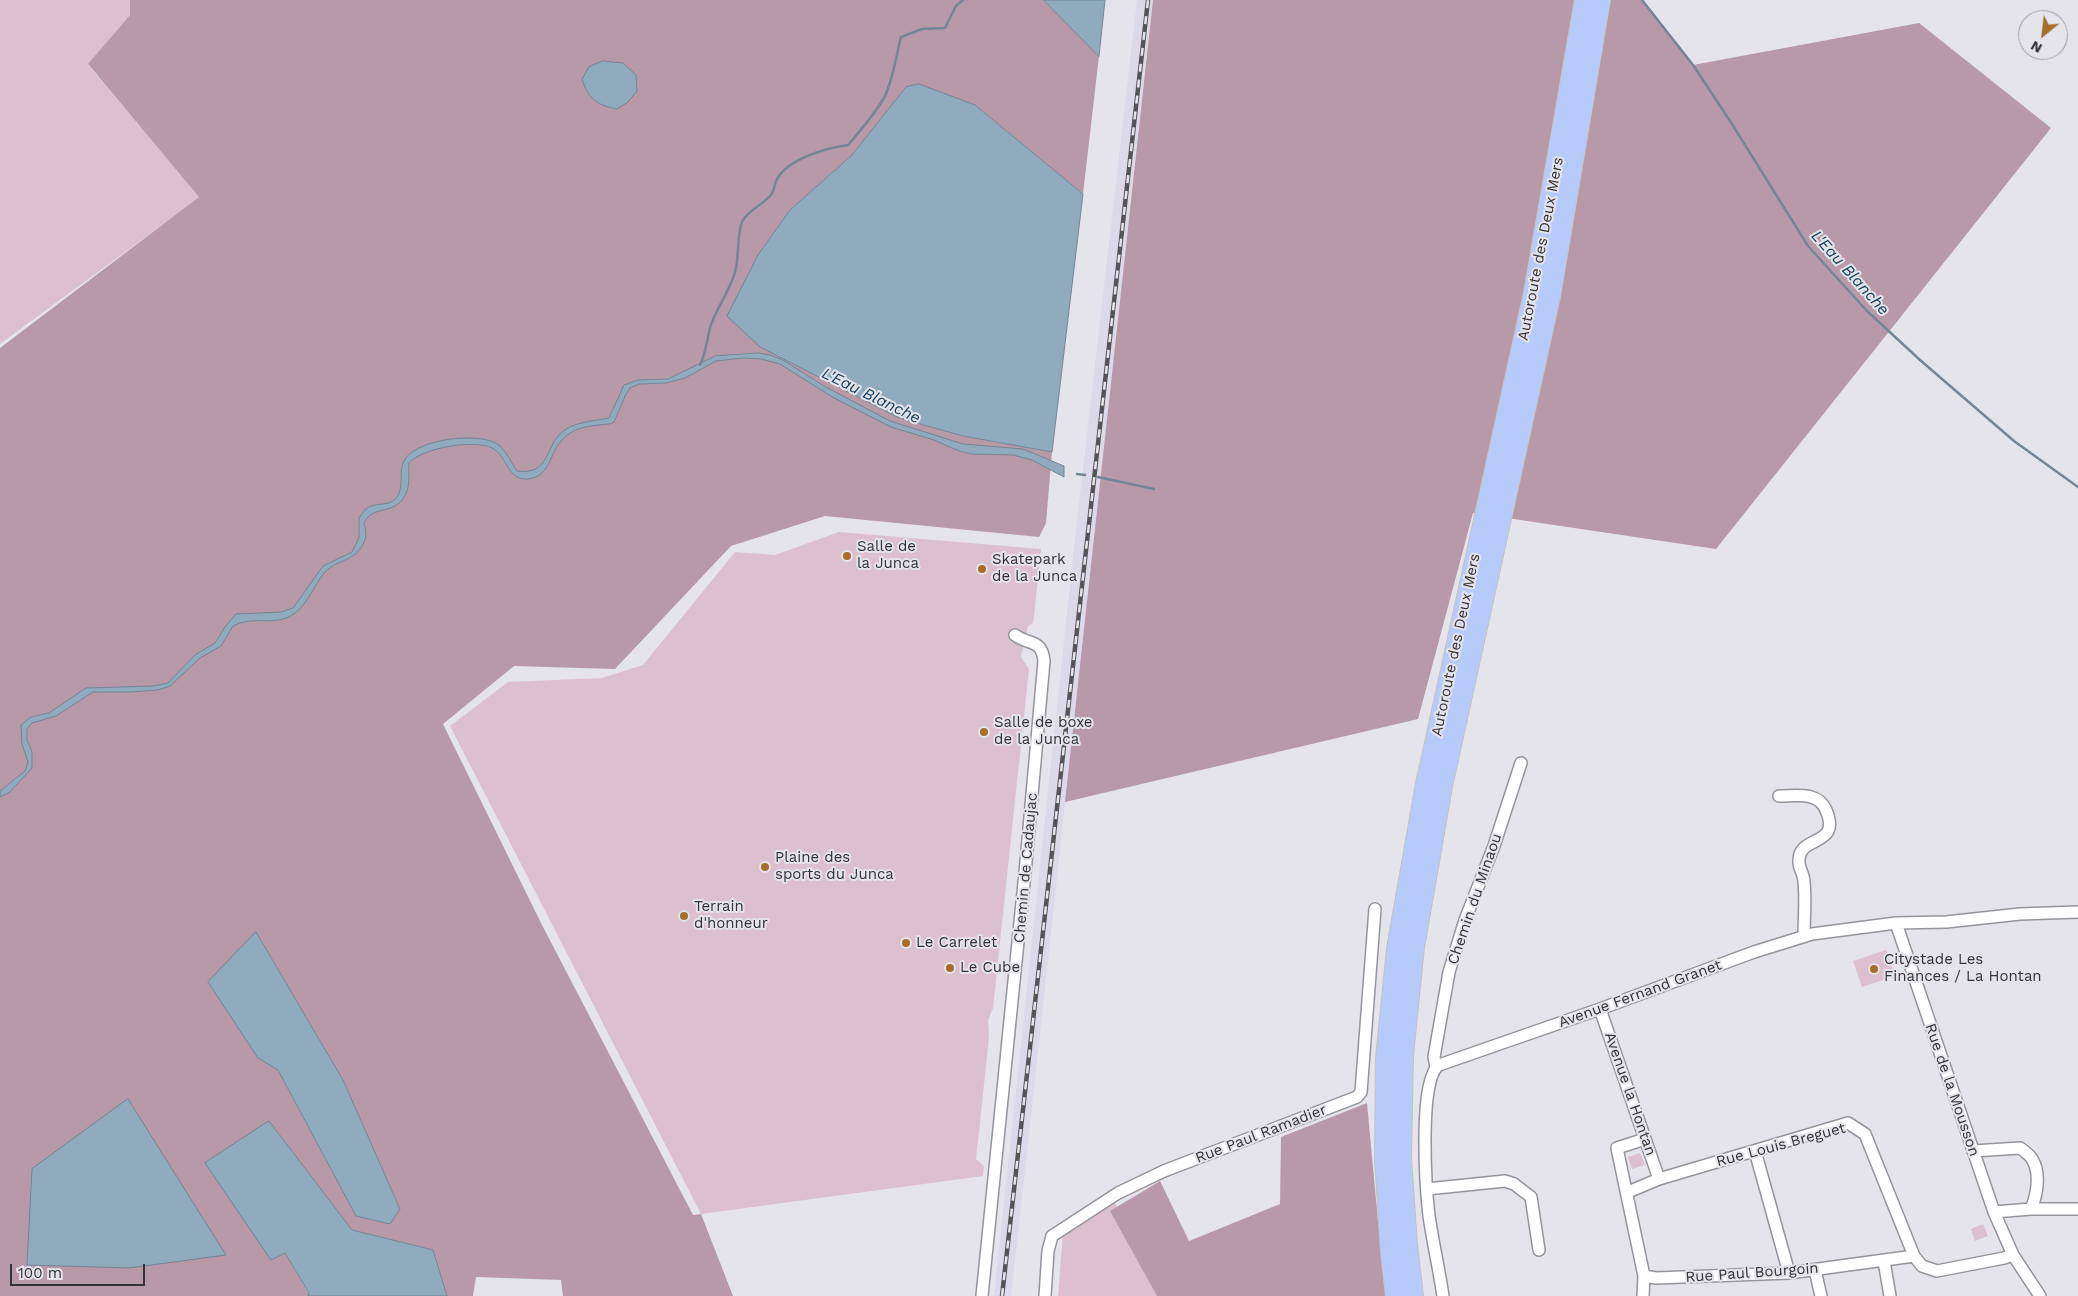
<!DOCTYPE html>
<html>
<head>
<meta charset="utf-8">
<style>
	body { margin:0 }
	#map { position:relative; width:2078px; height:1296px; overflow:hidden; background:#e5e4eb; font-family:"Work Sans",sans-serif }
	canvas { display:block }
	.north { position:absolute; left:2018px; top:10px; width:50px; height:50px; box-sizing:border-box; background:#e5e4eb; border:1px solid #9e9da2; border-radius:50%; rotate:209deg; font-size:14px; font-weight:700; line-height:20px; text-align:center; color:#333335 }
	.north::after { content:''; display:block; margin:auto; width:18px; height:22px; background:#a56e29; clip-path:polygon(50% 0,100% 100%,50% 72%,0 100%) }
	.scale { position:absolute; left:10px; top:1264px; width:135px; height:22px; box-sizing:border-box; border:2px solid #333335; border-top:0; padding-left:6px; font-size:15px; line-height:18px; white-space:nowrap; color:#333335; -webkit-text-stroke:4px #e5e4eb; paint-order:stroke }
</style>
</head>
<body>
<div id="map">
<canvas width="2078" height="1296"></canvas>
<div class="north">N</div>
<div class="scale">100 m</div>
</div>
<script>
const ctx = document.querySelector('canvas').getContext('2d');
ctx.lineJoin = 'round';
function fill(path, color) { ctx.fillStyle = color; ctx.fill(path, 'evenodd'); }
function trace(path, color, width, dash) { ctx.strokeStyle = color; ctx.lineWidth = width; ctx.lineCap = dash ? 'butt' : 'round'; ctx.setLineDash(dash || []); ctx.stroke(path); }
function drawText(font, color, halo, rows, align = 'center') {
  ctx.font = font + ' "Work Sans",sans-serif'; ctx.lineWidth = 4; ctx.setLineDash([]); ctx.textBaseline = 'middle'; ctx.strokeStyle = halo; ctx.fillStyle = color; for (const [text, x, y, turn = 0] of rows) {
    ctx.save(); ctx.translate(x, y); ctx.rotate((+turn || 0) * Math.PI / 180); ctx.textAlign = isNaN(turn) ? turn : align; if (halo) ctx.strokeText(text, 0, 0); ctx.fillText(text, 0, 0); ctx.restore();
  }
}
const built = new Path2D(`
	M1137,0H1153L1025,1170L1011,1296H994L1075,539Z`);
const green = new Path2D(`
	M0,0H130V15L88,65L200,197L0,344Z
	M839,532L1041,549L1034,617L1033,623L1028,626L1021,657L1029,669L993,1008L988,1020L989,1038L976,1159L984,1166L983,1176L701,1214L450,726L508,682L602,678L643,665L735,552L775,555Z
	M1886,950L1895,976L1862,987L1853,961Z
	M1640,1153L1645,1165L1632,1169L1628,1157Z
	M1115,1203L1168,1296H1058L1063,1234Z
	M1983,1224L1988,1236L1975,1241L1971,1229Z`);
const forest = new Path2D(`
	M130,0H1044L1099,56L1083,194L975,105L906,87L852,155L790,210L758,255L899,418L963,436L1052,452L1046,523L1039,537L825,516L731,546L615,669L514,666L443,724L542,925L693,1215L701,1214L733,1296H563L561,1280L476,1277L473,1296H447L433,1250L352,1230L269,1122L271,1260L285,1253L309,1294L308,1296H0V348L199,197L88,64L130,15ZM256,932L343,1080L400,1209L356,1216L278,1070Z
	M1153,0H1642L1693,65L1919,23L2051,128L1716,549L1473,513L1418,719L1065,802Z
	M1367,1103L1382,1264L1386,1296H1157L1110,1211L1160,1181L1189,1241L1280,1204L1281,1137Z`);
const water = new Path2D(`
	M1044,0H1105L1099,56Z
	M603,61L623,63L636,75L637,91L628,102L617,109C597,105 589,100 582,79L589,67Z
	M919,84L975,105L1083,194L1052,452L963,436L899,418L760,347L727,316L758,255L790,210L852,155L906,87Z
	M758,353L770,355L783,360L824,386L890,421L963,444L1023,449L1064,466V477L1032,460L1013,455L972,454L959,451L934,440L891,427L834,398L780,364L761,359L743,358L716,361L685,378L666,383L639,384L630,388L626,394L614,422C609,425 605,424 599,425C587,426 573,429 564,438C549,451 552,476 528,479C507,481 507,455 492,448C474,439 422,448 409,463C408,473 410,482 407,491C397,518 373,503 364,523C367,534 367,539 360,549C352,561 335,561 325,572C313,586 307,608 289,617C272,625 250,616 233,626L221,646L200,658L170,686L158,690L131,692H93L56,716L32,723L27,729V740L32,752V768L10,792L0,797V791L25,771L28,762L22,744L21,725L31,717L49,713L86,688L153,686L168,683L195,655L215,643L225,627L236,614L281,612L293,608L323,566L352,552L359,538V518C361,515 365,509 369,507C379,502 389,507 397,497C404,487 399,474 403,463C411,439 482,430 500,446C507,453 512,464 517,471C549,475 544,451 560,434C571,422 594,421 609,418L624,385L638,380L668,379L715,356Z
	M256,932L343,1080L400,1209L390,1224L356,1216L278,1070L258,1058L208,982Z
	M128,1099L226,1255L129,1268L27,1265L32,1169Z
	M269,1121L352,1230L433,1250L447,1296H308L309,1293L285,1253L271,1260L205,1163Z`);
const stream = new Path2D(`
	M1642,0L1693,65L1732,124L1808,246L1867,311L1920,360L2014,441L2078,487
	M700,365C706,353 707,340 710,328C716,307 732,289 736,268C739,255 737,234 742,222C747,211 762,205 770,196C775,191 774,184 777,179C789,158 827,148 848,145C861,130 874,115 884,98C893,80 896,57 901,37L922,29L945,28L956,6L963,0
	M1077,474L1085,475
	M1098,477L1154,489`);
const street = new Path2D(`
	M1779,796C1796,796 1818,791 1826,810C1842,847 1799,835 1799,860C1798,867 1804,874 1804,882C1806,900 1804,918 1804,936
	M1896,923L1994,1212L2013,1255L2040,1296
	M1600,1009L1659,1179
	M1436,1067L1434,1057L1449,972L1465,920L1494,846L1521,763
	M1645,1139L1617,1148L1644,1276L1656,1278L1789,1273L1914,1256L1922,1266L1937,1271L2004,1258L2013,1255
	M1755,1151L1789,1273
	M1973,1151L2020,1148C2024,1151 2029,1154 2032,1159C2041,1173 2037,1195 2031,1209L1994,1212
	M1427,1189L1505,1181L1514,1184L1531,1197L1539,1250
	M1628,1192L1659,1179L1848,1123L1865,1134L1914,1256
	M2031,1209H2078
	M1884,1261L1890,1296
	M1815,1270L1821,1296
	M982,1296L1025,873L1044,661C1042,638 1027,645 1015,635
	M1045,1296L1048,1251L1052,1236L1118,1193L1164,1171L1357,1097L1361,1092L1375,909
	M1443,1296C1439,1269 1433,1243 1429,1216C1426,1190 1418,1079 1439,1065L1600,1009L1754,952L1812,934L1896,923L1946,922L2020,914L2078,912
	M1643,1296L1644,1276`);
const highway = new Path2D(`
	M1396,1296L1391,1252L1385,1159L1386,1058L1397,949L1426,784L1534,293L1585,0
	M1413,1296L1407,1245L1401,1158L1403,1055L1414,947L1442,786L1550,296L1600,0`);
const rail = new Path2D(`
	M1002,1296L1148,0`);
const markers = [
	[847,556,5,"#a56e29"],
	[982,569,5,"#a56e29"],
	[984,732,5,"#a56e29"],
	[765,867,5,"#a56e29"],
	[684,916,5,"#a56e29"],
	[906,943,5,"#a56e29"],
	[950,968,5,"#a56e29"],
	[1874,969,5,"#a56e29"]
];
const streetNames = [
	["Autoroute des Deux Mers",1541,249,-79],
	["Autoroute des Deux Mers",1456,645,-78],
	["Chemin de Cadaujac",1026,868,-85],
	["Chemin du Minaou",1475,899,-71],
	["Avenue Fernand Granet",1640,994,-20],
	["Rue de la Mousson",1952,1090,71],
	["Avenue la Hontan",1630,1094,71],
	["Rue Paul Ramadier",1261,1134,-21],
	["Rue Louis Breguet",1781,1145,-15],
	["Rue Paul Bourgoin",1752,1273,-4]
];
const poiNames = [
	["Salle de",857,547],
	["la Junca",857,564],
	["Skatepark",992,560],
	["de la Junca",992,577],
	["Salle de boxe",994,723],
	["de la Junca",994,740],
	["Plaine des",775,858],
	["sports du Junca",775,875],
	["Terrain",694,907],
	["d'honneur",694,924],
	["Le Carrelet",916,943],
	["Citystade Les",1884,960],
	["Finances / La Hontan",1884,977],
	["Le Cube",960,968]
];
const waterNames = [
	["L'Eau Blanche",1850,273,48],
	["L'Eau Blanche",871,396,26]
];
fill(built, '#dcd9e8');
fill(green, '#dcc0cd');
fill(forest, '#b899a8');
fill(water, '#90aabe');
trace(water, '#748695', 1);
trace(stream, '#748695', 2.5);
trace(street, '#95949b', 14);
trace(highway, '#c2c2c2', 22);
trace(street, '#fff', 11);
trace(highway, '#b7cbfa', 20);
trace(rail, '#555457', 4.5);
trace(rail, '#e5e4eb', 2.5, [8]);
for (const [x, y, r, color] of markers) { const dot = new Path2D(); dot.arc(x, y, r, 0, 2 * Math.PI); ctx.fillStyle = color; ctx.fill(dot); trace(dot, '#e5e4eb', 2); }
drawText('15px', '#333335', '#e5e4eb', streetNames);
drawText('15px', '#333335', '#e5e4eb', poiNames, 'left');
drawText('italic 16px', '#0c3e5a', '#e5e4eb', waterNames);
</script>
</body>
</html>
